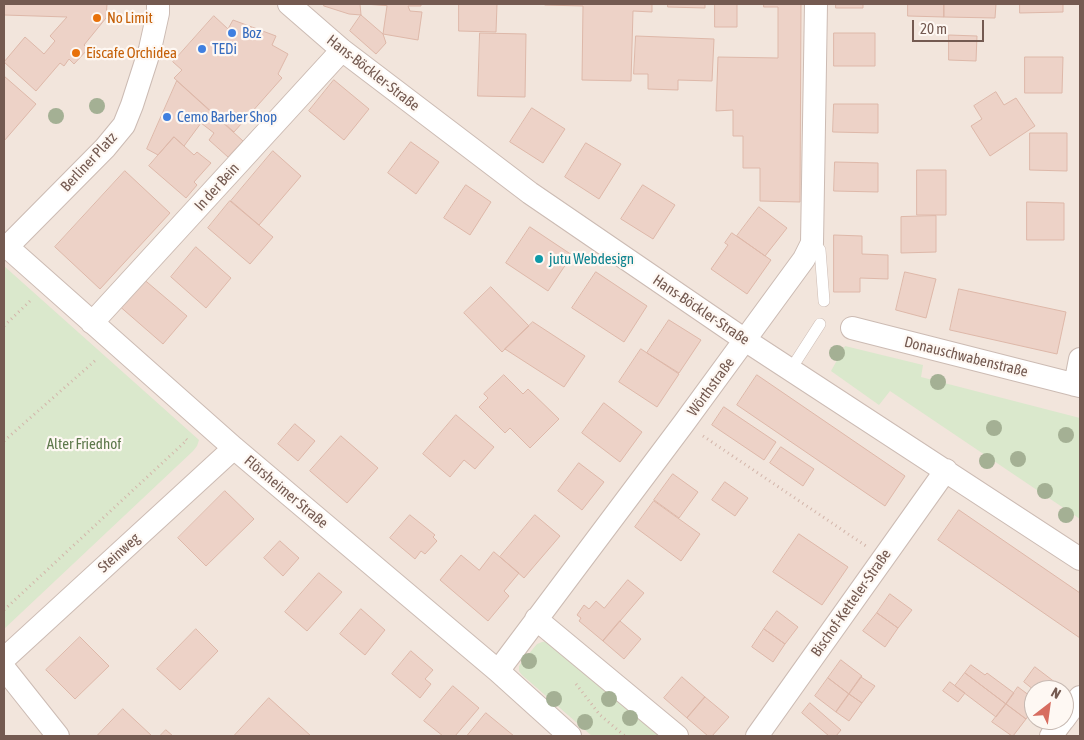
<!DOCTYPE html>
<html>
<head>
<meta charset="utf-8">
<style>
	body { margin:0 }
	#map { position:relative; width:1084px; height:740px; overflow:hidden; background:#fbf4ed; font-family:"Asap Condensed",sans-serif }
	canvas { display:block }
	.frame { position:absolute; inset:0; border:5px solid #745a51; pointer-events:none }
	.north { position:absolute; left:1024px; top:680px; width:50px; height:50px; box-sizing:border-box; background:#fef8f3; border:1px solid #c7b9b2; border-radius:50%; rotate:30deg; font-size:14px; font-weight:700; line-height:20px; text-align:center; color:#745a51 }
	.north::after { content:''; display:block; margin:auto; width:18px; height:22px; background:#d76d60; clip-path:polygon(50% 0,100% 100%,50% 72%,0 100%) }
	.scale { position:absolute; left:912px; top:20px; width:72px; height:22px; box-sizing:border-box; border:2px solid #745a51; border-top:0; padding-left:6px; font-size:15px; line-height:18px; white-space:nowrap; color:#745a51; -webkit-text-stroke:4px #fef8f3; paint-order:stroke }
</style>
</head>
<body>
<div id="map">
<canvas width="1084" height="740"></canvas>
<div class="frame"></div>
<div class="north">N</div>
<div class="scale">20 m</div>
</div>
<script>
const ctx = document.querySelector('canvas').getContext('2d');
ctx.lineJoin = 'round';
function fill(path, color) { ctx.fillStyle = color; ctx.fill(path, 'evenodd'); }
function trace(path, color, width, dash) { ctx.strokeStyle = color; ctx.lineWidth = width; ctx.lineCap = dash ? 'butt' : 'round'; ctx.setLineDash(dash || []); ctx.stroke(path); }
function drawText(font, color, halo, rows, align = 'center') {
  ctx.font = font + ' "Asap Condensed",sans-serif'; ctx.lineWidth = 4.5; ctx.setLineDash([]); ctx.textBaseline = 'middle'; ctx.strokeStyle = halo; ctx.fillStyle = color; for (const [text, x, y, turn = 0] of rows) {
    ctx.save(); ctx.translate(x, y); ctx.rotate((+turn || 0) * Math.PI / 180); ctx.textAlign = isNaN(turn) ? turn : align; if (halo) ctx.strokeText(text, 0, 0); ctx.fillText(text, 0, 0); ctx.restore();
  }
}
const residential = new Path2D(`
	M4,4H1080V736H4ZM1034,690H1064V720H1034Z`);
const green = new Path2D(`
	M4,266L199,440L197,446L193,451L4,629Z
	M845,346L923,365L921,377L1080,418V519L890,391L879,405L831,371Z
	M547,641L661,736H592L522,675L519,671V666L523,661L537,644L542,642Z`);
const building = new Path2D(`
	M4,4H107L106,18L84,45L88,49L74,64L69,59L64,66L60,63L36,91L4,62L25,37L44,54L55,41L50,36L67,17L4,15Z
	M324,4H360L361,15L349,14L324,6Z
	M364,4H421V6H408L410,11L422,12L418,40L383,34L387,6Z
	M459,4H497L496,32L459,31Z
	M545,4H652V12L633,11L631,81L582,80L583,6L545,5Z
	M668,4H705V8L668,7Z
	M715,4H737V27H715Z
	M764,4H801L800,202L760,201V168H743V136H733V110L716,111L718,57L778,58V7H764Z
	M836,4H863V8H836Z
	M908,4H944V17L908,16Z
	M944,4H996L995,18L944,17Z
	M1020,4H1063V12L1020,13Z
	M361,15L383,34L386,43L376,54L350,31Z
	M214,16L228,29L233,20L276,36L272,45L288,54L278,74L282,78L234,132L174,78L182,70L173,62Z
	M480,33L526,34L525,97L478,96Z
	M834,33H875V66H834Z
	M949,35L977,36L976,61L949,60Z
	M636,36L714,39L712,81L678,80V90L648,89V74H634Z
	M1025,57H1063L1062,93H1025Z
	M4,76L36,104L4,141Z
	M334,80L369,109L344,140L309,111Z
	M177,81L243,141L228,157L209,140L214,133L201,123L184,146L174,137L158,155L147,149Z
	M996,92L1004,105L1016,98L1035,126L990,156L971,126L982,119L974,106Z
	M834,104H878V133L833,132Z
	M532,108L565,129L543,163L510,142Z
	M1030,133H1067V171L1030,170Z
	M174,137L194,155L197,152L211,163L194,182L197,185L186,198L149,166Z
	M411,142L439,162L416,194L388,173Z
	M586,143L621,164L599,199L565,177Z
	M273,151L301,176L259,225L231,201Z
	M835,162L878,163V192L834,191Z
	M917,170H946V215H917Z
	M125,171L170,213L100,289L55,247Z
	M466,185L491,202L470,235L444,218Z
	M643,185L675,205L653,239L621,219Z
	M230,201L273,237L250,264L208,228Z
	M1027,202L1064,203V240H1027Z
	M759,207L787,228L765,256L737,236Z
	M936,216V252L901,253V217Z
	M530,227L572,255L548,291L506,263Z
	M732,233L771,260L747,294L711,269L728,245L725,243Z
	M834,235L862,236V254L888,255V279L860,278V292H834Z
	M196,247L231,278L206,308L171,277Z
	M596,272L647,306L624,342L572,308Z
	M905,272L936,279L926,318L896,310Z
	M141,277L187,316L163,344L117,304Z
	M491,287L529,326L502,352L464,313Z
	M959,289L1066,312L1057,354L950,330Z
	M669,320L701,340L679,373L647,353Z
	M533,322L585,356L564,387L505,349Z
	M641,349L679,374L657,407L619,382Z
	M504,375L523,394L528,389L559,419L530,448L510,428L505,433L479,407L488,398L484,394Z
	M757,375L905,476L885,506L737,405Z
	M604,403L642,432L620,462L582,433Z
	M724,407L776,442L764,460L712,425Z
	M456,415L494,447L475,469L464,460L450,477L423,454Z
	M295,424L315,441L298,461L278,444Z
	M341,436L378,468L347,503L310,471Z
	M781,447L814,469L803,486L770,463Z
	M579,463L604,482L582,510L558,491Z
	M673,474L698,492L679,518L654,500Z
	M725,482L748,498L735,516L712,500Z
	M225,491L254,519L206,566L178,538Z
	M654,501L700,534L681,561L635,527Z
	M959,510L1080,593V638L938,540Z
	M410,515L435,535L433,537L437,541L425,554L421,551L415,559L390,538Z
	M535,515L560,536L524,578L500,557Z
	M799,534L848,567L822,605L773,572Z
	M280,541L299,558L283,576L264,558Z
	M494,552L519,573L504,591L509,596L488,621L440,580L461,555L479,570Z
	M319,573L342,592L307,631L285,612Z
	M628,580L644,593L603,641L579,621L581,618L577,615L584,605L589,609L596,601L604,608Z
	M890,594L912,610L898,628L877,613Z
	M361,609L385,630L365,655L340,634Z
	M777,611L798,627L785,644L764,629Z
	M877,613L898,628L885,647L863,631Z
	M620,621L641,639L624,659L603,641Z
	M196,629L218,651L180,690L157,669Z
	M764,629L785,644L773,662L752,647Z
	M80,637L109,666L75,699L46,670Z
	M411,651L433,670L425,679L431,684L420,698L392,674Z
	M841,660L862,676L849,694L828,678Z
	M971,665L985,675L987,673L1014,693L1006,704L965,673Z
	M1035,667L1056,683L1050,690H1034L1024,682Z
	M965,673L1006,704L996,717L955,686Z
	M682,677L705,697L687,718L664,698Z
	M861,677L875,686L862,703L849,694Z
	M828,678L849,694L836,712L815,696Z
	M950,682L965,693L958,702L943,691Z
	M453,686L479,708L455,736H443L424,721Z
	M1018,687L1034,699V709L1026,719L1006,704Z
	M849,694L862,703L849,721L836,712Z
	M705,697L729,717L712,736H708L687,718Z
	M269,698L311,736H234Z
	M810,703L841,730L836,736H829L802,713Z
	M1006,704L1026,719L1013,736H1012L992,722Z
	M123,709L152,736H97Z
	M486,713L514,736H467Z
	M166,730L173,736H160Z`);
const path = new Path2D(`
	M4,326L31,300
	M703,436L866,546
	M4,441L97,359
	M4,610L187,440L186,439
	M576,684L600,715L625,736`);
const lane = new Path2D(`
	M812,243L817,246L820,250L824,301
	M791,369L820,324`);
const street = new Path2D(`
	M289,4L342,50L530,193L745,340L1080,559
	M4,244L234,448L498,671L570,736
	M7,247L105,148L124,125L132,105L150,49L158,13V4
	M92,323L342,50
	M852,328L1080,386
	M1075,385L1080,359
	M536,619L677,736
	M4,659L234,448
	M4,668L58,736
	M498,671L684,423L804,259L812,243L816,4
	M1064,719L1080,697
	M757,736L946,470
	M1051,736L1063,720`);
const trees = [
	[97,106],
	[56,116],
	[837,353],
	[938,382],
	[994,428],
	[1066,435],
	[1018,459],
	[987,461],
	[1045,491],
	[1066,515],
	[529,661],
	[554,699],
	[609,699],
	[630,718],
	[585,722]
];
const markers = [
	[97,18,5,"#e8710a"],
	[232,33,5,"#3f7fe0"],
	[202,49,5,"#3f7fe0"],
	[76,53,5,"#e8710a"],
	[167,117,5,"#3f7fe0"],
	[539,259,5,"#0f9aa8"]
];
const foodNames = [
	["No Limit",107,18],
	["Eiscafe Orchidea",86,53]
];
const shopNames = [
	["Boz",242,33],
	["TEDi",212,49],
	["Cemo Barber Shop",177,117]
];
const streetNames = [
	["Hans-Böckler-Straße",373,73,38],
	["Berliner Platz",89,162,-47],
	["In der Bein",217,187,-48],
	["Hans-Böckler-Straße",701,310,34],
	["Donauschwabenstraße",966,357,14],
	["Wörthstraße",711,387,-54],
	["Flörsheimer Straße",286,492,40],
	["Steinweg",119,553,-42],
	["Bischof-Ketteler-Straße",851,603,-55]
];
const cultureNames = [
	["jutu Webdesign",549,259]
];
const parkNames = [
	["Alter Friedhof",84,444]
];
fill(residential, '#f2e5dc');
fill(green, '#dae8cc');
fill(building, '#edd2c7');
trace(building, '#deb8a9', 1);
trace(lane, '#ccbbb3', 12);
trace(street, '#ccbbb3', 24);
trace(path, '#d3b5aa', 3, [1, 4]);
trace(lane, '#fff', 11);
trace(street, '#fff', 22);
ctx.fillStyle = '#a4b094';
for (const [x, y] of trees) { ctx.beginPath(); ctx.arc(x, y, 8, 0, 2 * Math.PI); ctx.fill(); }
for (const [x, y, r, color] of markers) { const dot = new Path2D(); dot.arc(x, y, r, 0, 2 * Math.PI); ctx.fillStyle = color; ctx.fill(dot); trace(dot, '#fef8f3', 2); }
drawText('15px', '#c56008', '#fef8f3', foodNames, 'left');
drawText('15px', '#366cbe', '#fef8f3', shopNames, 'left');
drawText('15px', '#745a51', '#fef8f3', streetNames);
drawText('15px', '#0d838f', '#fef8f3', cultureNames, 'left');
drawText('15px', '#5d784b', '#fef8f3', parkNames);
</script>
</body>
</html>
